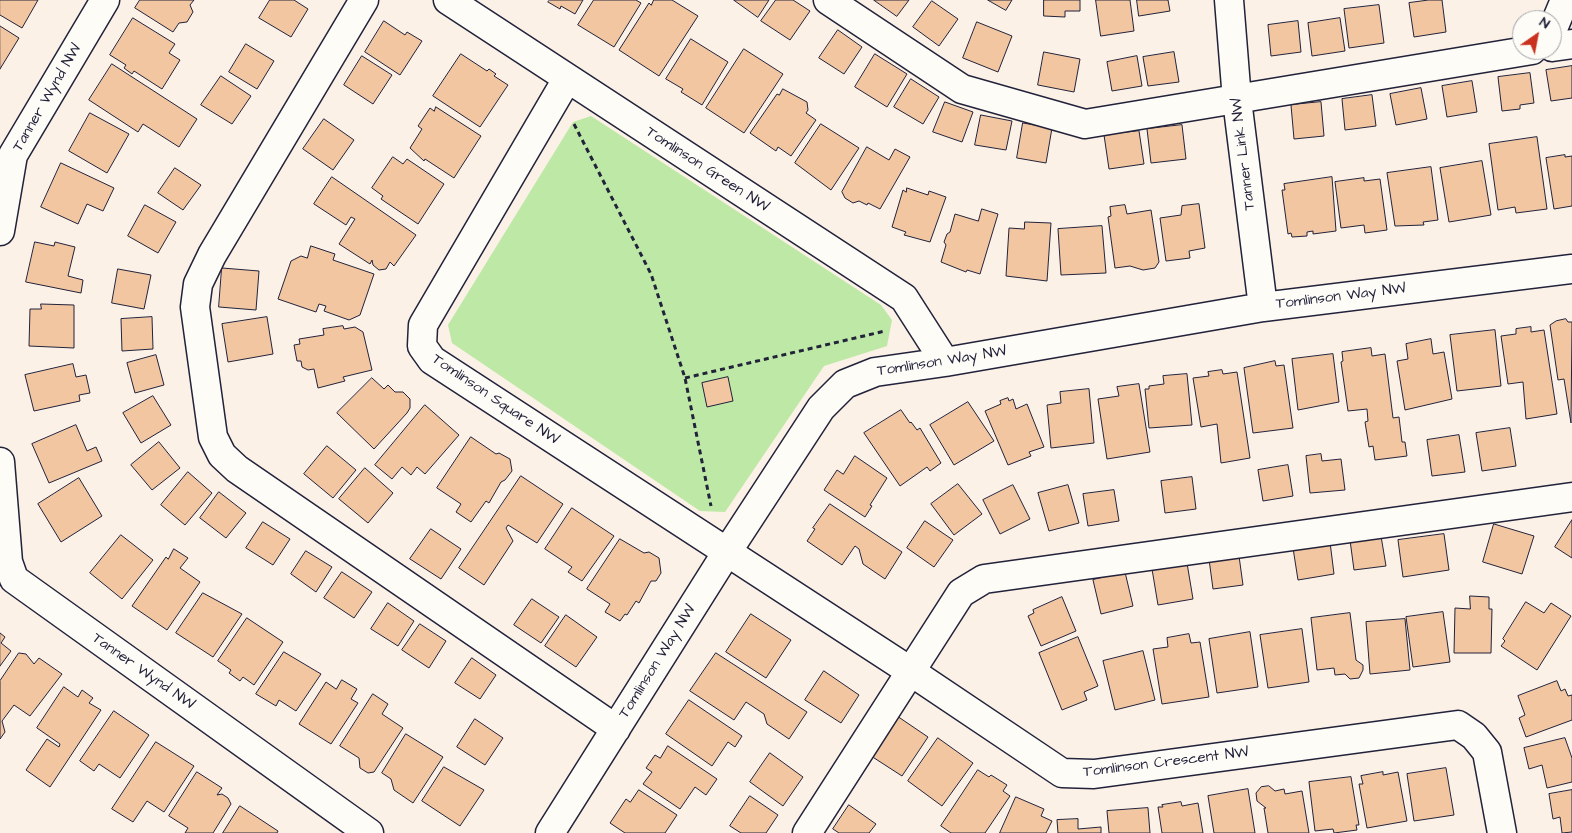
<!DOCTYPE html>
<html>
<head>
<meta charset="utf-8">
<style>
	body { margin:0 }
	#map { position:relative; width:1572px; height:833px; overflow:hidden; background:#fbf1e6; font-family:"Architects Daughter",sans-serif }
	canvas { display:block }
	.north { position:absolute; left:1512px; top:10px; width:50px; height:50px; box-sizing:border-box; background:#fdfcf7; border:1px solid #a5a5ac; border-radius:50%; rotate:33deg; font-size:14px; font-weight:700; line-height:20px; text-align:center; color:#22223b }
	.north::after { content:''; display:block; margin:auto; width:18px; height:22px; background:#c8321e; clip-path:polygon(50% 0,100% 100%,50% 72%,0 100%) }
</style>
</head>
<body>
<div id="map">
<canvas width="1572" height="833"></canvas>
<div class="north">N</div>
</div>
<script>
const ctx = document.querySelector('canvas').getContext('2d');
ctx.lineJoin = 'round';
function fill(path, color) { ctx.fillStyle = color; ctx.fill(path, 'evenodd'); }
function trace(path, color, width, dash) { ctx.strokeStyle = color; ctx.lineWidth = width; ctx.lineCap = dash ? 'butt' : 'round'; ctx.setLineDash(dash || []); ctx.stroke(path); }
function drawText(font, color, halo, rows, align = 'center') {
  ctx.font = font + ' "Architects Daughter",sans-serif'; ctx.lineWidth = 4; ctx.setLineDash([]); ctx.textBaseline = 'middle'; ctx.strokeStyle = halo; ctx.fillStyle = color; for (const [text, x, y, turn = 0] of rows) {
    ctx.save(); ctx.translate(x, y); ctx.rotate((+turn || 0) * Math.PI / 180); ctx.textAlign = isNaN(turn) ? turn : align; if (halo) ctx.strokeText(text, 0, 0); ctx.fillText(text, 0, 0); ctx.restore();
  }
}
const green = new Path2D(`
	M591,116L881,305L892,320L887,346L824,366L725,512L700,511L452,343L448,325L573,122Z`);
const building = new Path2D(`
	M0,0H38L22,28L0,15Z
	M140,0H194L190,5L193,12L187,22L179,23L173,32L135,8Z
	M270,0H294L308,9L291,37L259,18Z
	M550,0H583L575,14L561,6L560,9L548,2Z
	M594,0H636L641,3L614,47L578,25Z
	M654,0H672L698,16L659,76L619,50L649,3L651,5Z
	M734,0H769L758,17Z
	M776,0H793L810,11L790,40L761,21Z
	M874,0H909L897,16Z
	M988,0H1012L1006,10Z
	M1044,0H1080V11H1065V17L1044,16Z
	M1096,0H1130L1134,31L1101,36Z
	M1137,0H1168L1170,11L1139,16Z
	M1429,0H1442L1446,32L1414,37L1409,3Z
	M932,1L958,19L939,46L913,27Z
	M1379,5L1384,43L1349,48L1344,9Z
	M133,18L175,44L169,53L180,60L162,89L134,71L132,74L124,68L126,65L110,55Z
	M1340,18L1345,51L1312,56L1308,23Z
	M384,21L405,35L407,32L422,41L400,75L365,52Z
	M1298,21L1301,52L1271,56L1268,25Z
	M977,22L1012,36L998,72L963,58Z
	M0,26L19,38L0,69Z
	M838,30L862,47L844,74L819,58Z
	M691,39L728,62L702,105L681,92L683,89L666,79Z
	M246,44L274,61L257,89L229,72Z
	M744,49L783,74L744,133L706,108Z
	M1044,52L1080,59L1074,92L1038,85Z
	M1174,52L1179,82L1148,86L1143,57Z
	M461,54L487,71L489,69L496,74L494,76L508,85L480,127L433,96Z
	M875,54L907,74L887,107L855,87Z
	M362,56L392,75L373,104L344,85Z
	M1137,56L1142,86L1112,91L1107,62Z
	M112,64L197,119L179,147L143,124L138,132L89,100Z
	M1572,66V98L1551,101L1546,70Z
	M1530,73L1534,103L1520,105V109L1502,111L1498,77Z
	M221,76L251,96L232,124L201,105Z
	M911,79L939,97L923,124L894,107Z
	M1472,81L1477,112L1447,117L1442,86Z
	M1421,88L1427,119L1396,125L1390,94Z
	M783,89L807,102L808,110L806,113L816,120L791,156L778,147L776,151L750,133L777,94L779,95Z
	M1372,95L1376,126L1345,130L1342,99Z
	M945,102L973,112L962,142L933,132Z
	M1321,102L1324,136L1294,139L1291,105Z
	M436,107L481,136L454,178L425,159L424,161L410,148L422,129L418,126L430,108L434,111Z
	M90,113L129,134L107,173L69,151Z
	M981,115L1012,121L1006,150L975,145Z
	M324,119L354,140L333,170L303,149Z
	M1023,123L1052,128L1046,163L1017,158Z
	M821,124L859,148L831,190L795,163Z
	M1182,125L1186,159L1151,163L1147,129Z
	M1139,131L1144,164L1109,169L1104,135Z
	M1537,137L1547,209L1516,213L1515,207L1498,210L1489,144Z
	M867,147L889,160L895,149L910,157L880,209L868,203L867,205L859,201L853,203L845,198L842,192Z
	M1565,155V157L1572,156V206L1554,209L1546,158Z
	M393,157L403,164L407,159L444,184L418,224L381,199L383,196L372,188Z
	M1482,161L1491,215L1449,222L1440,168Z
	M61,163L114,188L103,211L87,204L78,224L41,207Z
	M1431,167L1438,220L1423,222L1424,225L1395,226L1387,173Z
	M175,168L201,185L183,210L158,193Z
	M332,177L416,235L394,266L390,262L386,269L379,270L373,265L372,260L370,264L339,244L355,219L351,217L346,225L314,204Z
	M1332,177L1336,231L1313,234V231L1307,232V236L1292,237L1291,233L1288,234L1282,190H1285L1284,184Z
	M1364,178V181L1380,179L1387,230L1365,233L1364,225L1341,228L1335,182Z
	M907,188L928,195L929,191L946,197L930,242L904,235L906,232L892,227L903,190L906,192Z
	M1199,204L1205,248L1189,251L1190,258L1166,261L1160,218L1181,215L1182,206Z
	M145,205L176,222L158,253L128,236Z
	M1125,205L1127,214L1151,210L1159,262L1155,268L1143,270L1130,266L1115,268L1108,217L1111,216L1110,207Z
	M982,209L998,214L980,274L967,270L966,272L941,262L946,245L944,242L947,234L950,232L955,214L978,221Z
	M1025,222L1051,223L1047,281L1006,276L1009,228L1024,229Z
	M1102,226L1106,273L1061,275L1058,229Z
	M35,242L54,246L55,242L75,247L68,276L83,280L81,293L26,282Z
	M311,246L335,254L333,260L374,274L360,315L349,320L324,311L326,306L319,304L316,312L278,299L291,261L301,256L307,258Z
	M222,268L259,271L256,310L219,307Z
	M118,269L151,275L144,309L112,303Z
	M41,304L74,305V348L29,346L30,309H41Z
	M152,317L153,349L122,351L121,319Z
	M267,317L273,354L228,362L222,324Z
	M1566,319L1568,322H1572L1571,423L1564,379L1558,380L1550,325L1556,321Z
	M343,326L344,329L355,327L363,332L372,370L343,377L345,381L318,388L314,369L308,370L302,367L301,361H297L294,345L300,344L299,339L324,335L323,329Z
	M1531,327V332L1544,330L1557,414L1526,419L1523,382L1508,384L1501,336L1516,334V329Z
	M1495,330L1501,386L1457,391L1450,335Z
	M1431,339L1433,354L1444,352L1452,399L1405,410L1397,361L1408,359L1406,344Z
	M1371,348L1372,356L1385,354L1393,418L1399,417L1402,442H1405L1407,456L1375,460L1373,446L1369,447L1365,422L1368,421L1367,409L1348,411L1341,362L1343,361L1342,352Z
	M1333,354L1339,402L1298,410L1292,359Z
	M156,355L164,385L135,393L127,363Z
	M1275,361L1276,366L1284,365L1293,428L1253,433L1244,368Z
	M73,364L76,377L86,375L90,393L79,395L80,401L34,411L25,375Z
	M1222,370L1223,374L1237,372L1250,458L1221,463L1217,424L1201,427L1193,378L1209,376L1208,372Z
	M1187,374L1192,425L1149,428L1145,389H1149V386L1164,384L1163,376Z
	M728,377L733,401L707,407L702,383Z
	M372,378L384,389L388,385L395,392H403L410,399V408L407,413L374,449L337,413Z
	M1139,384L1150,452L1107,459L1098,399L1119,396L1117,387Z
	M1089,389L1094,443L1051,448L1047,405L1061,403L1060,392Z
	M153,396L171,425L141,443L123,413Z
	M1008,398L1009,401L1013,399L1016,409L1027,404L1044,447L1029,452L1031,456L1008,465L985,411L1001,404L1000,401Z
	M968,402L994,441L954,465L930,425Z
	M425,405L459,435L425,474L417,467L411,475L402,467L392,479L375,465Z
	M901,410L910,423L911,422L917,430L920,428L941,463L930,471L927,467L900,486L864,433Z
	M76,425L87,451L96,447L102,461L49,483L32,444Z
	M1510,428L1516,466L1482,471L1476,433Z
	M1459,435L1465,472L1432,476L1427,440Z
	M471,437L496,454L499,453L510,459L512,471L505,480L501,482L489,503L486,501L471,522L456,512L461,504L437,488Z
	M159,442L180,468L152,490L131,465Z
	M327,446L356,470L333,498L304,474Z
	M1321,454L1322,461L1341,459L1345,490L1310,493L1306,456Z
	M855,456L887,478L870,505L872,506L865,517L824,490L837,470L843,474Z
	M1288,465L1293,496L1263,501L1258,470Z
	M365,468L393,493L368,523L339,499Z
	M188,472L212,493L185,525L161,505Z
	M521,476L563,504L537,543L508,525L506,528L513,541L484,585L459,568Z
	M1192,477L1196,509L1165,513L1161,481Z
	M79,478L102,516L61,542L38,504Z
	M958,484L982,514L954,535L931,504Z
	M1013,485L1030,519L1000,534L983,500Z
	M1068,485L1079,523L1049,531L1038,493Z
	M1114,490L1119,521L1088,526L1083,494Z
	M219,492L246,513L226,538L200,518Z
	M830,504L902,552L885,579L863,564L859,549L855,546L842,565L807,541L815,529L813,528Z
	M572,508L614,536L582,581L568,572L572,567L545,549Z
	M1572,520V558L1555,547Z
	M925,521L953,540L934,567L907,548Z
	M263,522L290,539L273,565L246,548Z
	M1494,524L1534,536L1522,574L1483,562Z
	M431,529L461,549L441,579L410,559Z
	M1444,534L1449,570L1403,577L1398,540Z
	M121,535L153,560L122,599L90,573Z
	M1381,536L1386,566L1354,570L1350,540Z
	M620,539L644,553L649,552L659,558L661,573L656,581H651L639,603L636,601L627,615L625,614L620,621L605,612L610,604L587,589Z
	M1330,542L1334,574L1298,580L1293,548Z
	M174,549L188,558L180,568L200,582L167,630L132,606L166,557L168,559Z
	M306,551L332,567L316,592L291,574Z
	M1239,556L1243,585L1213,589L1209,559Z
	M1187,563L1193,599L1158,605L1152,569Z
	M342,572L372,592L354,618L324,598Z
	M1125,572L1133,606L1101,614L1093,580Z
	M203,593L242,614L213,657L176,633Z
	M1470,596L1489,597V609H1492L1491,653H1454L1455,608L1470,609Z
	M1062,597L1076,631L1041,646L1028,616L1034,613L1033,610Z
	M532,599L559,617L541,643L514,625Z
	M1526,602L1544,613L1551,603L1571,616L1537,670L1501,646L1505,641L1503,639Z
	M388,603L414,621L398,646L371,629Z
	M1443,612L1450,662L1413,667L1406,617Z
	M1350,613L1356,660L1363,665V670L1359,678L1350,679L1345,674L1335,675L1334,668L1317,670L1311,618Z
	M751,614L791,640L766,678L726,652Z
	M566,615L597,637L576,667L545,646Z
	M247,618L283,642L254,685L243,677L240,681L229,673L231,670L218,661Z
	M1405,619L1410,670L1370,674L1366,622Z
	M420,624L446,641L429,668L402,650Z
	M1302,629L1309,682L1268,688L1260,635Z
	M1250,632L1258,687L1217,693L1209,639Z
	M0,633L5,637L1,643L11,651L0,666Z
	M1189,634L1191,643L1200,642L1209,697L1162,704L1153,649L1168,647L1167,638Z
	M1078,637L1098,686L1084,692L1087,700L1062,710L1039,653Z
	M1143,651L1155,700L1115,710L1103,661Z
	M284,652L321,674L296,711L279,700L276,706L256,694Z
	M19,653L26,654L34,664L39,658L62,674L30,716L14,705L2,721L5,732L0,739V681Z
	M716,653L807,712L789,739L767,724L764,714L746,702L734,720L690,691Z
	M472,658L496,675L480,699L455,683Z
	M824,671L859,695L841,723L805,700Z
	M342,680L357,689L351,699L358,703L331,744L299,724L326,682L336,689Z
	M1557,681L1561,691L1565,689L1568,696L1572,695V720L1526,737L1519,718L1525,715L1518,696Z
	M64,687L78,697L82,690L93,698L89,703L101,710L50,787L26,770L47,739L59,747L60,744L37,728Z
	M373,694L388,704L382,714L403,728L374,772L368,773L360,768L359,758L340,746Z
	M689,700L742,736L735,747L728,742L712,766L666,734Z
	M114,711L149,735L120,778L99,764L94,771L80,761Z
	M897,716L928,737L902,776L868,754Z
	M475,719L503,738L485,765L457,747Z
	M406,734L443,757L413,803L394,790L391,779L382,773Z
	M938,738L973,763L942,806L908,781Z
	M1565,738L1572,758V782L1547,788L1542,765L1529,769L1524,748Z
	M156,742L194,766L164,812L147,801L133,822L112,809Z
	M668,746L717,779L706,795L695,787L680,809L643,784L652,772L646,768L655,755L660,758Z
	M770,753L803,777L783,806L750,782Z
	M444,767L484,790L460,826L422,801Z
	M1446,768L1454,815L1414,821L1407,774Z
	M978,770L989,777L991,775L1007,785L1003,791L1010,796L985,833H951L941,826Z
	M197,772L222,788L217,795L222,794L228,798L231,804L213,833H185L188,828L169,816Z
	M1383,772V775L1398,772L1407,821L1367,828L1359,784H1363L1361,776Z
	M1351,777L1359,825H1356L1357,830L1334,833L1333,829L1315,831L1309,782Z
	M1269,786L1275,791L1284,789L1285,794L1302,791L1309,833H1268L1264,808H1266L1257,801L1256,793L1261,787Z
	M1248,789L1255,833H1214L1208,796Z
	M639,790L677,815L665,833H625L610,823L626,799L630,802Z
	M1572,790V832L1562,833L1560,817L1553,819L1549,794Z
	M750,796L778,815L766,833H741L730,826Z
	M1016,797L1044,809L1041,816L1052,821L1046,833H1000Z
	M1181,802L1182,806L1198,803L1203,833H1162L1158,807H1163L1162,805Z
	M849,805L876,824L869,833H839L833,829Z
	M240,806L278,831L277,833H223Z
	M1148,808L1150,833H1109L1107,811Z
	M1078,819V829L1101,827V833H1058L1057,820Z`);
const path = new Path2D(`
	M574,124L651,274L685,378L711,506
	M685,378L885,331`);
const minor = new Path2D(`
	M364,0L212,255L198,284L195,307L213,437L222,455L237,469L616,729
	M448,0L904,298L945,362
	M828,0L962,89L1085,124L1532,50
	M1229,0L1237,100L1263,307
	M1552,31L1565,0
	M1552,47L1572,44
	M567,79L423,325L422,346L432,360L910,671L1062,773L1094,774L1458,725L1474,736L1487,752L1502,833
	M0,231L13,155L105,0
	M0,462L8,562L14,579L369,833
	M550,833L727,552L821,408L845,384L875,372L945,362L1263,307L1572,269
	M807,833L961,593L984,579L1572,497`);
const streetNames = [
	["Tanner Wynd NW",48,98,-60],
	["Tanner Link NW",1244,154,-97],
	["Tomlinson Green NW",707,170,33],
	["Tomlinson Way NW",1341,297,-7],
	["Tomlinson Way NW",942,362,-9],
	["Tomlinson Square NW",495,400,34],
	["Tomlinson Way NW",658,662,-58],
	["Tanner Wynd NW",143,672,35],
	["Tomlinson Crescent NW",1166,763,-7]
];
fill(green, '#bde8a5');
fill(building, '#f2c6a1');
trace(building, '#22223b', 1);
trace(minor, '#22223b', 31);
trace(path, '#22223b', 3, [5, 4]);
trace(minor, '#fdfcf7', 28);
drawText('15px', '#22223b', '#fdfcf7', streetNames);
</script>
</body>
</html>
